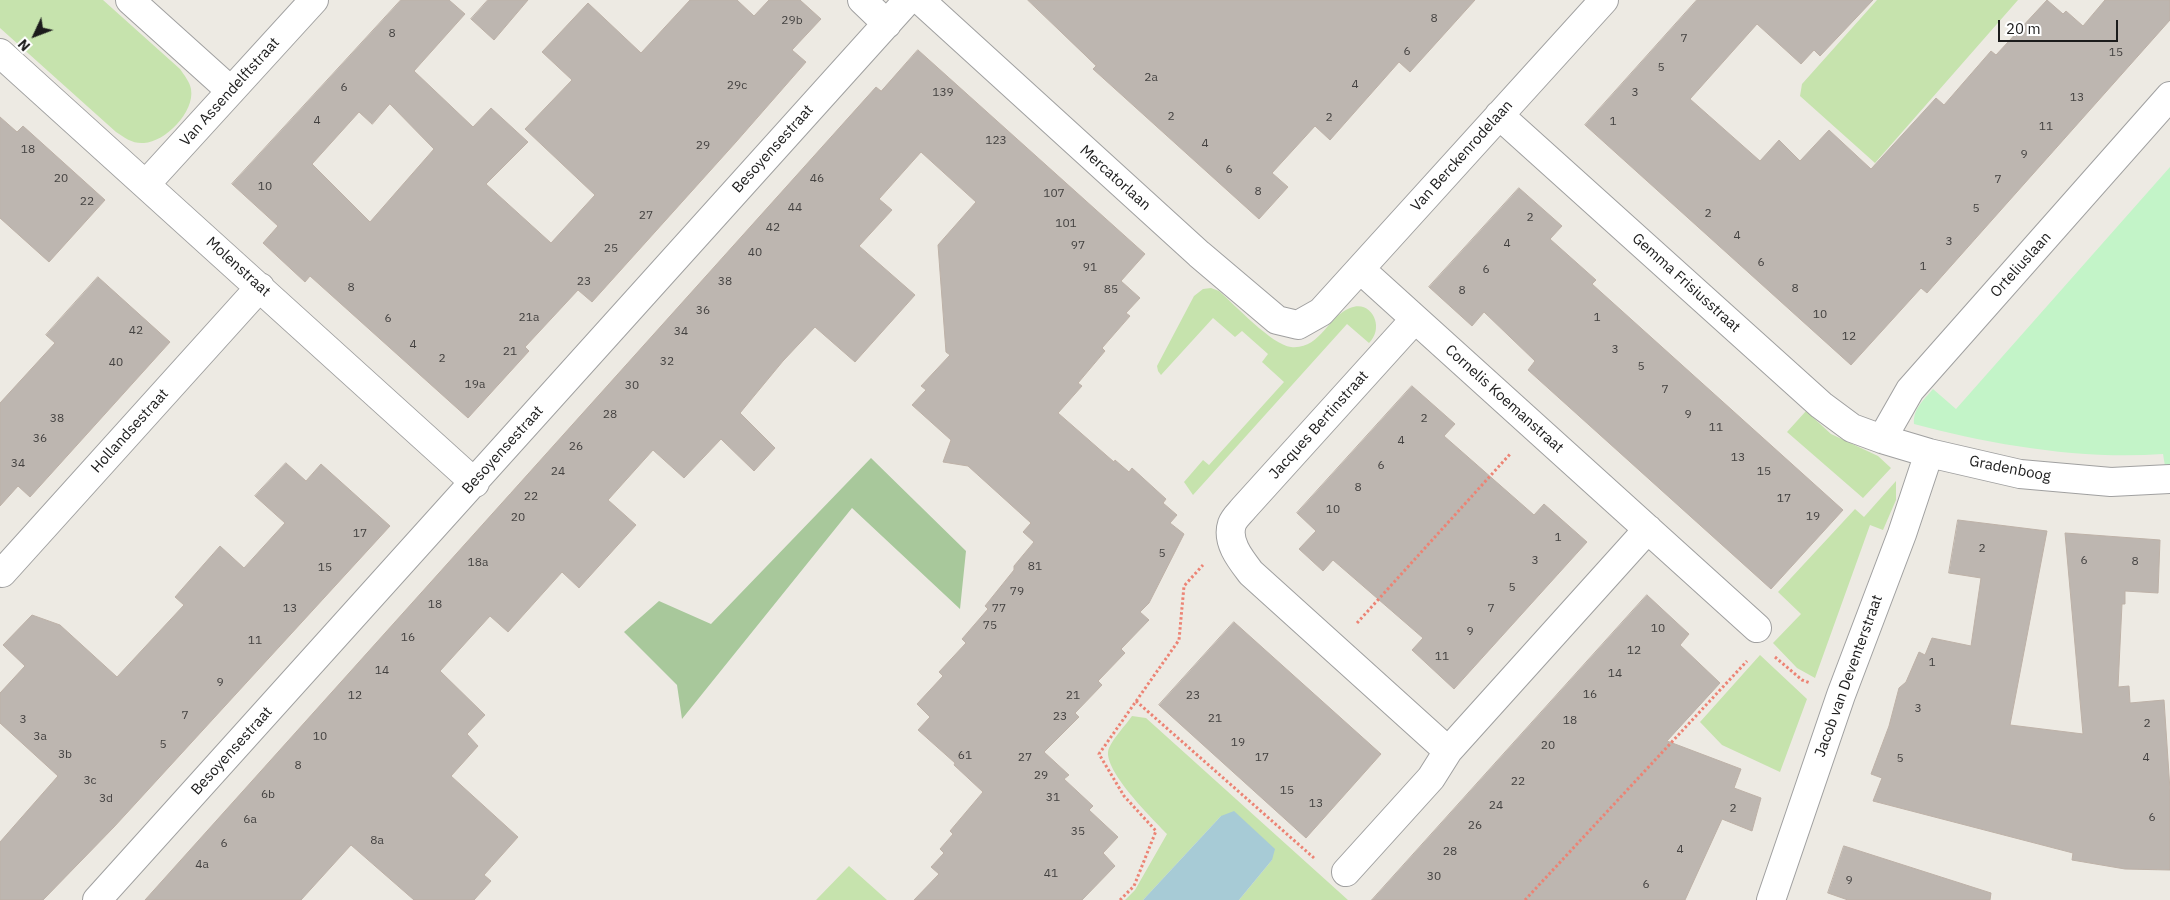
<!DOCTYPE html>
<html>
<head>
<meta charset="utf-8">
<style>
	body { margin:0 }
	#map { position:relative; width:2170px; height:900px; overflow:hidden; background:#edeae3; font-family:"IBM Plex Sans",sans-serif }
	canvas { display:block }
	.north { position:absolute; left:10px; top:10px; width:50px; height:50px; -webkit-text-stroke:4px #fff; paint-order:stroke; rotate:227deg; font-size:14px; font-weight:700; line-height:20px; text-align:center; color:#1c1c1c }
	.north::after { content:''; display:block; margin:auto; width:18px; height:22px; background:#1c1c1c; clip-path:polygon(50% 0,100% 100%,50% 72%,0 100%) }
	.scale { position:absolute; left:1998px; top:20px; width:120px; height:22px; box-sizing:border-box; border:2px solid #1c1c1c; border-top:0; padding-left:6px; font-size:15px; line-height:18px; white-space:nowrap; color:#1c1c1c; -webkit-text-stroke:4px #fff; paint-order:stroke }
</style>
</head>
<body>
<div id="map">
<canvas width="2170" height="900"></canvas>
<div class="north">N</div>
<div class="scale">20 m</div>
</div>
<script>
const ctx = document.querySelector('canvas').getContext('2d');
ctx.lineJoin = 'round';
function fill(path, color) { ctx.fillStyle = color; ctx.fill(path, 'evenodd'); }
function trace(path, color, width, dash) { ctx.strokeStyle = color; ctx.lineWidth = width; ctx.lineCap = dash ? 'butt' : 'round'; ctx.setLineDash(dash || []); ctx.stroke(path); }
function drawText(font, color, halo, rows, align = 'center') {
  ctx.font = font + ' "IBM Plex Sans",sans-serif'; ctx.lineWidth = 4; ctx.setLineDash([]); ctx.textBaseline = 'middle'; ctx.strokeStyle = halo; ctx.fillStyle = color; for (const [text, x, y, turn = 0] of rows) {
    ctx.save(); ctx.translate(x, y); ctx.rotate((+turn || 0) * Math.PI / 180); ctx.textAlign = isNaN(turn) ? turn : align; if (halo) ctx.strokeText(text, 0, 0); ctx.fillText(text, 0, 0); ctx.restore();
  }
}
const grass = new Path2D(`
	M0,0H103L180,69C184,75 190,82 191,89C195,112 165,142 144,143C133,144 125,138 116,132L0,28Z
	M1877,0H2018L1875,163L1800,96L1802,84Z
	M1211,288L1219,291C1235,305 1272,345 1291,347C1320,350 1328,316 1350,308C1372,299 1385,328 1369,343L1347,324L1193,495L1184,482L1203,460L1209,465L1284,382L1262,362L1268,354L1242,331L1235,337L1213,318L1161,375L1158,371L1157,366L1194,296L1203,289Z
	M1806,411L1831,434L1878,456L1891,468L1863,498L1787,432Z
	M1896,481V500L1883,530L1870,525L1815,678L1797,668L1773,643L1801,614L1778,592L1855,509L1864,517Z
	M1760,655L1807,699L1780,772L1722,745L1700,722Z
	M1132,716L1146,718L1348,900H1239L1272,860L1221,816L1143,900H1125L1135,890L1167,834C1153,819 1100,768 1109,748C1114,737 1125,726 1132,716Z
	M849,866L887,900H816Z`);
const forest = new Path2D(`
	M871,458L966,551L960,609L852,508L682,719L677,685L624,632L659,601L711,624Z`);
const park = new Path2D(`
	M2170,167V465L2165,466L2163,454C2081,460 1993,445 1914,424C1913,408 1924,400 1933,389L1956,409Z`);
const water = new Path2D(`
	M1234,811L1275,849L1272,860L1239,900H1143L1221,816Z`);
const building = new Path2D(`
	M401,0H449L465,14L414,71L473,127L491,108L528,142L486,184L551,243L595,195L525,129L572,80L542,52L588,3L641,53L690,0H737L754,16L769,0H800L821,19L792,50L806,62L736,142L592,302L578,290L525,347L529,351L468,418L310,276L305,282L263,243L278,226L232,184ZM390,104L434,149L370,222L312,164L359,112L372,124Z
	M488,0H528L494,40L471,19Z
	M1028,0H1475L1410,72L1399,62L1330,140L1315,126L1272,173L1288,187L1259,219L1093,69L1096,66Z
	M1697,0H1873L1820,56L1814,50L1801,64L1757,24L1690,99L1760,161L1779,140L1800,161L1829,130L1871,169L1936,98L1944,105L1991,51L1996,55L2047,0L2063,14L2066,11L2083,26L2105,0H2170V20L1927,293L1921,288L1851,365L1585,125Z
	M918,50L1145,254L1121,281L1140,298L1126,313L1130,316L1102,348L1105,351L1078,383L1082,386L1058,413L1114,462L1115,460L1129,472L1132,468L1166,499L1163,503L1177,515L1170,523L1184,534L1149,603L1140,612L1149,620L1121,649L1125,653L1098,681L1102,685L1075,713L1079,717L1044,752L1069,775L1064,779L1093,806L1089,810L1118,837L1103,853L1115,866L1082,900H914L939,874L931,867L944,853L940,849L953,834L950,831L983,792L954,765L955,763L918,730L930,717L917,704L943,676L939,672L966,643L962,639L988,609L985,606L1014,570V566L1034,542L1023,532L1031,523L968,466L943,462L951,440L912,405L926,390L921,386L950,355L946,352L938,245L976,202L921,152L879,199L892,210L859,246L915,295L855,362L815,327L783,361L740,413L775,448L754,471L721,439L684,478L653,450L608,500L636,525L579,588L562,572L508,632L490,616L440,671L485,715L467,734L478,746L451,776L518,837L484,875L491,881L474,900H414L351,845L301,900H145L876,87L881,91Z
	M0,117L17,132L23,126L105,200L49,262L0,218Z
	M1519,188L1562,226L1550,239L1596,280L1592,284L1843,510L1771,589L1528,370L1535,361L1484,312L1472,326L1429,287Z
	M98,277L170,342L30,497L18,486L0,506V403L55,343L46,335Z
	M1412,386L1455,424L1444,436L1534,515L1544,504L1587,542L1454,689L1412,650L1423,638L1333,560L1323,571L1299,549L1316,531L1297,513Z
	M286,463L306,481L321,464L390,526L114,827L43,900H0V842L58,776L0,723V693L25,666L3,645L32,615L60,625L117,677L184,605L175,597L220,546L244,568L285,523L255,496Z
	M1958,520L2047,531L2010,725L2083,734L2065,533L2160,540L2158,593L2125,591V604H2122L2118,687L2129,686L2130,703L2164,700L2170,790V870L2125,869L2072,860L2073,853L1873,801L1882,778L1871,774L1889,726L1899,688L1906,682L1919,652L1925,655L1932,638L1971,646L1981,578L1949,573Z
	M1647,595L1689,634L1680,645L1720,683L1667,741L1741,769L1734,788L1761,798L1752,831L1722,819L1685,900H1372Z
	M1234,622L1381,754L1306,838L1159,705Z
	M1844,846L1991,893L1990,900H1848L1828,893Z`);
const path = new Path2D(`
	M1357,623L1511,453
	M1775,657L1802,680L1810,683
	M1136,701L1314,858
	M1120,900L1134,886L1156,831L1124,796L1099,754L1179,640L1184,586L1203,565
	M1525,900L1747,661`);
const street = new Path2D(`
	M130,0L231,91
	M862,0L887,24
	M920,0L1199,254L1277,320L1298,325L1321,312L1604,0
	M0,53L475,483
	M1499,115L1821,405L1852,428L1882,439L1929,453L2020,474L2111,482L2170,479
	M146,184L314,0
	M1360,269L1757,628
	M1415,319L1244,508C1241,512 1234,518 1232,524C1226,542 1241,560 1251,573L1448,751
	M1882,439L1910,390L2170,96
	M0,571L2,573L260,287
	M1346,872L1431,778L1448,751L1648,529
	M97,900L908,0
	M1771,900L1841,695L1902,534L1929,453`);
const numberNames = [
	["8",1434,19],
	["29b",792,21],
	["8",392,34],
	["7",1684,39],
	["6",1407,52],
	["15",2116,53],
	["5",1661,68],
	["2a",1151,78],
	["4",1355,85],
	["29c",737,86],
	["6",344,88],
	["139",943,93],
	["3",1635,93],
	["13",2077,98],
	["2",1171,117],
	["2",1329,118],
	["4",317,121],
	["1",1613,122],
	["11",2046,127],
	["123",996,141],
	["4",1205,144],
	["29",703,146],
	["18",28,150],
	["9",2024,155],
	["6",1229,170],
	["20",61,179],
	["46",817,179],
	["7",1998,180],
	["10",265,187],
	["8",1258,192],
	["107",1054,194],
	["22",87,202],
	["44",795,208],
	["5",1976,209],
	["2",1708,214],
	["27",646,216],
	["2",1530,218],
	["101",1066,224],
	["42",773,228],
	["4",1737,236],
	["3",1949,242],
	["4",1507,244],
	["97",1078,246],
	["25",611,249],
	["40",755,253],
	["6",1761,263],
	["1",1923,267],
	["91",1090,268],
	["6",1486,270],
	["23",584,282],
	["38",725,282],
	["8",351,288],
	["8",1795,289],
	["85",1111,290],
	["8",1462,291],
	["36",703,311],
	["10",1820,315],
	["21a",529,318],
	["1",1597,318],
	["6",388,319],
	["42",136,331],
	["34",681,332],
	["12",1849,337],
	["4",413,345],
	["3",1615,350],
	["21",510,352],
	["2",442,359],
	["32",667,362],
	["40",116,363],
	["5",1641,367],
	["19a",475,385],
	["30",632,386],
	["7",1665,390],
	["28",610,415],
	["9",1688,415],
	["38",57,419],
	["2",1424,419],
	["11",1716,428],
	["36",40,439],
	["4",1401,441],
	["26",576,447],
	["13",1738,458],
	["34",18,464],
	["6",1381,466],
	["24",558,472],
	["15",1764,472],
	["8",1358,488],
	["22",531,497],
	["17",1784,499],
	["10",1333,510],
	["19",1813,517],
	["20",518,518],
	["17",360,534],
	["1",1558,538],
	["2",1982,549],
	["5",1162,554],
	["3",1535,561],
	["6",2084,561],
	["8",2135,562],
	["18a",478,563],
	["81",1035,567],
	["15",325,568],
	["5",1512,588],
	["79",1017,592],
	["18",435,605],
	["13",290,609],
	["77",999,609],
	["7",1491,609],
	["75",990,626],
	["10",1658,629],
	["9",1470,632],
	["16",408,638],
	["11",255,641],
	["12",1634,651],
	["11",1442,657],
	["1",1932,663],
	["14",382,671],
	["14",1615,674],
	["9",220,683],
	["16",1590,695],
	["12",355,696],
	["21",1073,696],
	["23",1193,696],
	["3",1918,709],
	["7",185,716],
	["23",1060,717],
	["21",1215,719],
	["3",23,720],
	["18",1570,721],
	["2",2147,724],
	["3a",40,737],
	["10",320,737],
	["19",1238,743],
	["5",163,745],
	["20",1548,746],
	["3b",65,755],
	["61",965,756],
	["27",1025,758],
	["17",1262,758],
	["4",2146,758],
	["5",1900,759],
	["8",298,766],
	["29",1041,776],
	["3c",90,781],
	["22",1518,782],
	["15",1287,791],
	["6b",268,795],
	["31",1053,798],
	["3d",106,799],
	["13",1316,804],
	["24",1496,806],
	["2",1733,809],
	["6",2152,818],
	["6a",250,820],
	["26",1475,826],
	["35",1078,832],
	["8a",377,841],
	["6",224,844],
	["4",1680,850],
	["28",1450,852],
	["4a",202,865],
	["41",1051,874],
	["30",1434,877],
	["9",1849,881],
	["6",1646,885]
];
const streetNames = [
	["Van Assendelftstraat",230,92,-48],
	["Besoyensestraat",773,149,-48],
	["Van Berckenrodelaan",1462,156,-48],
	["Mercatorlaan",1115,178,42],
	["Orteliuslaan",2021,265,-48],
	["Molenstraat",238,267,42],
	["Gemma Frisiusstraat",1686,283,42],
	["Cornelis Koemanstraat",1504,399,42],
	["Jacques Bertinstraat",1319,425,-48],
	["Hollandsestraat",130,431,-48],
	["Besoyensestraat",503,450,-48],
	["Gradenboog",2010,469,11],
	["Jacob van Deventerstraat",1849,676,-70],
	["Besoyensestraat",232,751,-48]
];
fill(grass, '#c6e3ad');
fill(forest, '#a8c89b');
fill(park, '#c3f4c8');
fill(water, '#a7cbd6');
fill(building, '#bdb6b0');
trace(building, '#bdb1a7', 1);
trace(street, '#a0a0a0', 30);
trace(path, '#ec8374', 3, [2.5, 2.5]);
trace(street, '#fff', 28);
drawText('12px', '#444241', null, numberNames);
drawText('15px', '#1c1c1c', '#fff', streetNames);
</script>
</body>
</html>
